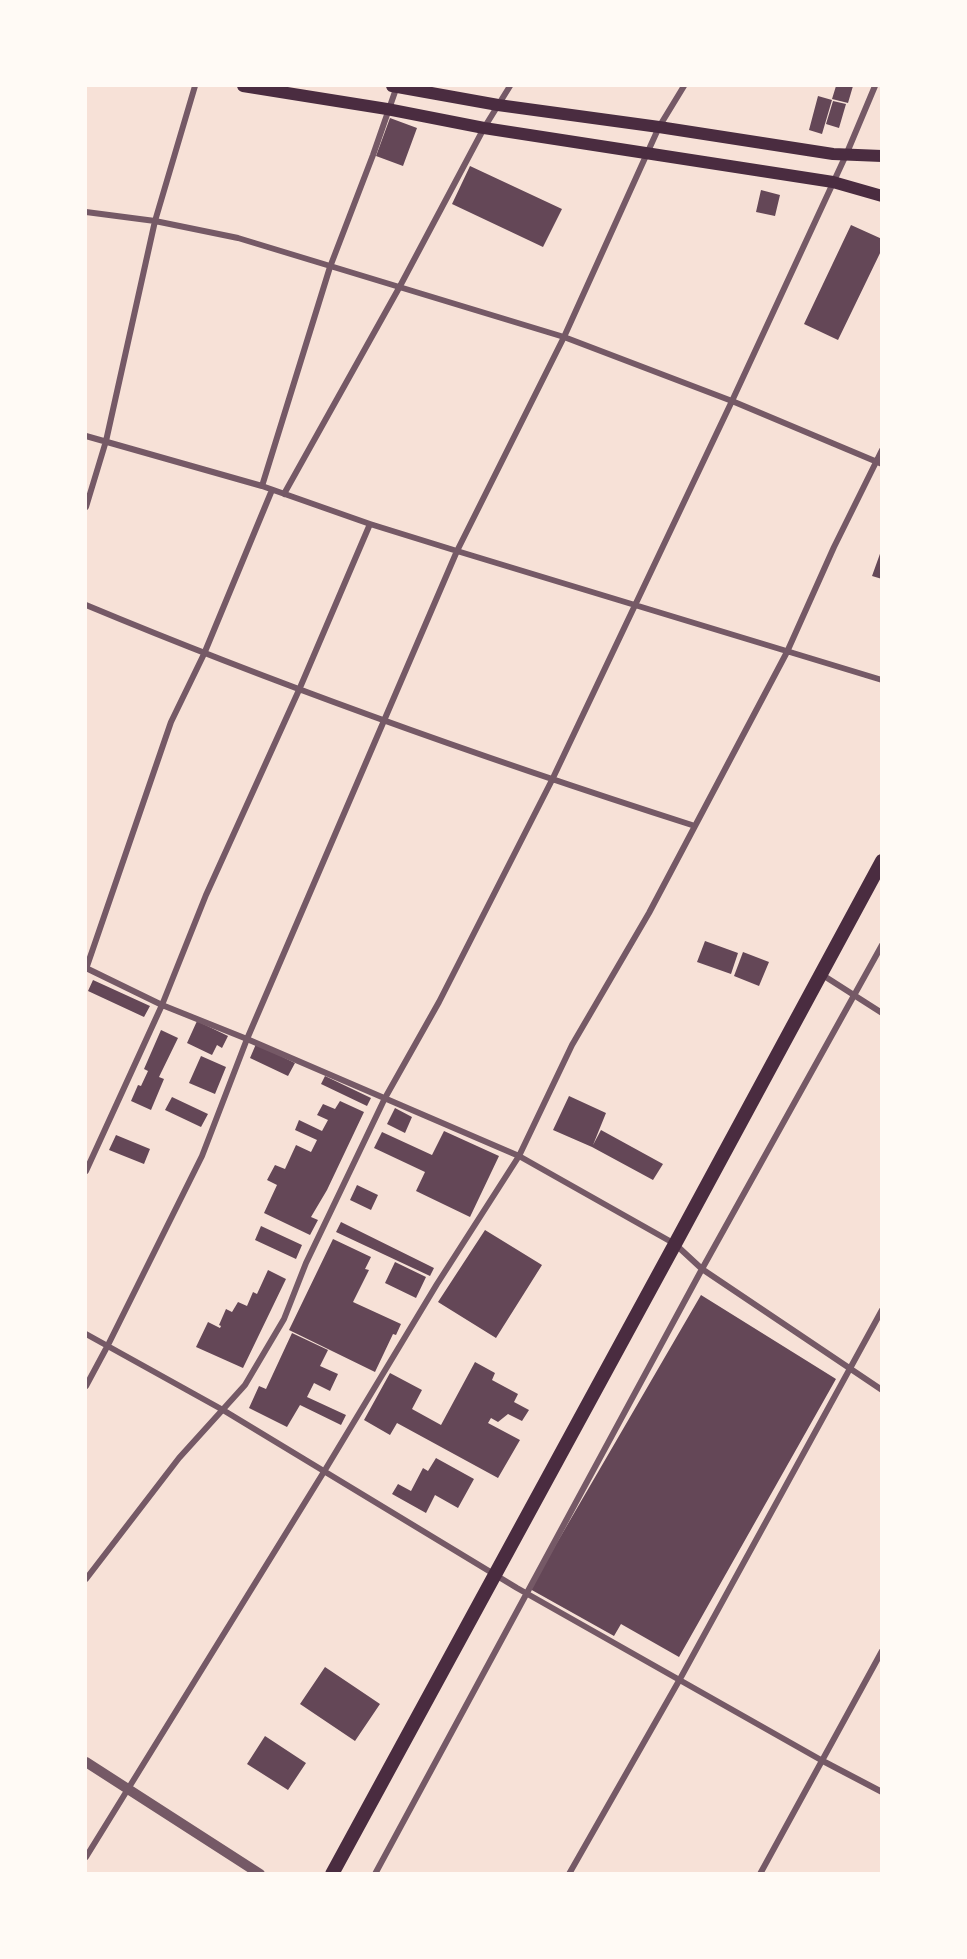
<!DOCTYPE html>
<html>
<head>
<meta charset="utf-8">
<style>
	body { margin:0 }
	#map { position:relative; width:967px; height:1959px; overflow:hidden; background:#f7e1d7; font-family:Manrope,sans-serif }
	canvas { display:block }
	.frame { position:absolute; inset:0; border:87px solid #fffaf5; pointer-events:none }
</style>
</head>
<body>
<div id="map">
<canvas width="967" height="1959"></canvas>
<div class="frame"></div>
</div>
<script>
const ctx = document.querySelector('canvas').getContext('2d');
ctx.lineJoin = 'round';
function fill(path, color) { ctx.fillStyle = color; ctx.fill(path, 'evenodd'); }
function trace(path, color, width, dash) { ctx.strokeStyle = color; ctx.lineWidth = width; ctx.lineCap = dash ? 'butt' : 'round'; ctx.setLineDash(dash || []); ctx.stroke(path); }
const building = new Path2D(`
	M836,86H853L848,103L832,99Z
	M818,96L832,100L822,134L809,130Z
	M833,101L846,104L839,128L826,124Z
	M390,118L417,128L403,166L376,156Z
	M470,166L562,209L543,247L452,204Z
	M761,190L780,195L775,216L756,212Z
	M851,225L882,239V249L838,340L804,324Z
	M881,551H882V579L872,576Z
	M705,941L738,953L731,974L697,962Z
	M743,952L769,962L759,986L734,976Z
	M93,980L150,1006L144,1017L88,991Z
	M197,1021L228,1036L222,1048L217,1045L212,1055L187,1043Z
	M161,1030L178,1038L159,1077L164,1079L151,1110L131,1101L138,1085L141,1086L148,1071L144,1069Z
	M256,1044L295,1063L288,1076L250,1058Z
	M201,1056L226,1067L215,1094L189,1083Z
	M325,1076L371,1098L367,1106L321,1084Z
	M569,1096L606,1113L593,1145L601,1130L663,1164L653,1180L592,1147L553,1130Z
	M172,1097L208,1114L201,1127L165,1110Z
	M340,1101L364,1112L327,1190L311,1217L318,1220L310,1235L264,1213L277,1185L267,1180L275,1165L285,1169L296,1145L311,1152L317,1140L295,1130L299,1120L322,1131L328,1120L317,1115L323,1104L335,1109Z
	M395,1108L412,1117L405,1133L387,1124Z
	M444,1131L499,1156L470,1217L416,1191L425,1172L374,1148L382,1132L432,1155Z
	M116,1135L150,1149L144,1164L109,1150Z
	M357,1185L378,1195L371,1210L350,1200Z
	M341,1222L434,1268L430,1276L336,1232Z
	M261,1226L302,1245L296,1259L255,1240Z
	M485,1230L542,1265L496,1338L438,1302Z
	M333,1239L371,1257L365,1269L369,1270L353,1302L401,1324L396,1335L393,1334L375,1372L289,1330Z
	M395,1262L426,1277L416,1298L385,1283Z
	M268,1270L286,1279L243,1368L196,1347L208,1322L220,1328L221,1326L219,1325L226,1309L232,1312L238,1302L247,1306L253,1292L257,1294Z
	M701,1295L836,1379L679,1657L621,1624L614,1636L530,1589Z
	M292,1333L328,1350L320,1366L338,1374L330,1391L314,1383L307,1397L346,1415L341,1425L300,1405L287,1427L249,1408L259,1386L266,1389Z
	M475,1362L495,1373L492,1380L518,1394L514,1402L529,1410L522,1421L508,1414L498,1422L491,1418L488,1423L520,1440L498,1478L397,1423L390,1435L364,1420L390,1373L422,1390L412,1409L441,1425Z
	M436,1458L474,1479L458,1508L435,1495L426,1513L392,1494L398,1484L411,1491L423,1468L428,1471Z
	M325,1667L380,1704L355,1741L300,1704Z
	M265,1736L306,1763L288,1790L247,1764Z`);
const minor = new Path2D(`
	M86,212L155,221L238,238L564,337L732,401L882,464
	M86,436L262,486L370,524L457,551L882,680
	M262,486L330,267L373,155L397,86
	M284,494L399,288L484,128L510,86
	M86,507L106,441L155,221L195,86
	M86,605C285,688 489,760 695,826
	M86,968L162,1005L247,1039L519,1156L675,1244L702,1269L882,1390
	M86,969L171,722L204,654L272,490
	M821,974L882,1013
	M86,1171L162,1005L206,895L299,690L370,524
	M86,1334L223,1410L517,1588L821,1760L882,1792
	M86,1386L108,1345L202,1156L247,1039L457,551L564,337L659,127L684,86
	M86,1579L179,1458L245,1385L284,1319L306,1263L385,1098L439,1002L552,780L732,401L846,155L875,86
	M86,1857L325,1470L437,1284L519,1156L572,1045L649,913L787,652L834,547L882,450
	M375,1874L702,1269L882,945
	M569,1874L680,1679L882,1310
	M760,1874L882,1651`);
const tertiary = new Path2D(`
	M86,1762L260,1874`);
const secondary = new Path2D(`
	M243,86L387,109L484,128L833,182L882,196
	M392,86L498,105L659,127L833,154L882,156`);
const primary = new Path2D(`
	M332,1874L675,1244L882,861`);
fill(building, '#644757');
trace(minor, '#755966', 6);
trace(tertiary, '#755966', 10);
trace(secondary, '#4a2c40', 12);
trace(primary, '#4a2c40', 14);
</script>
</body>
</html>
